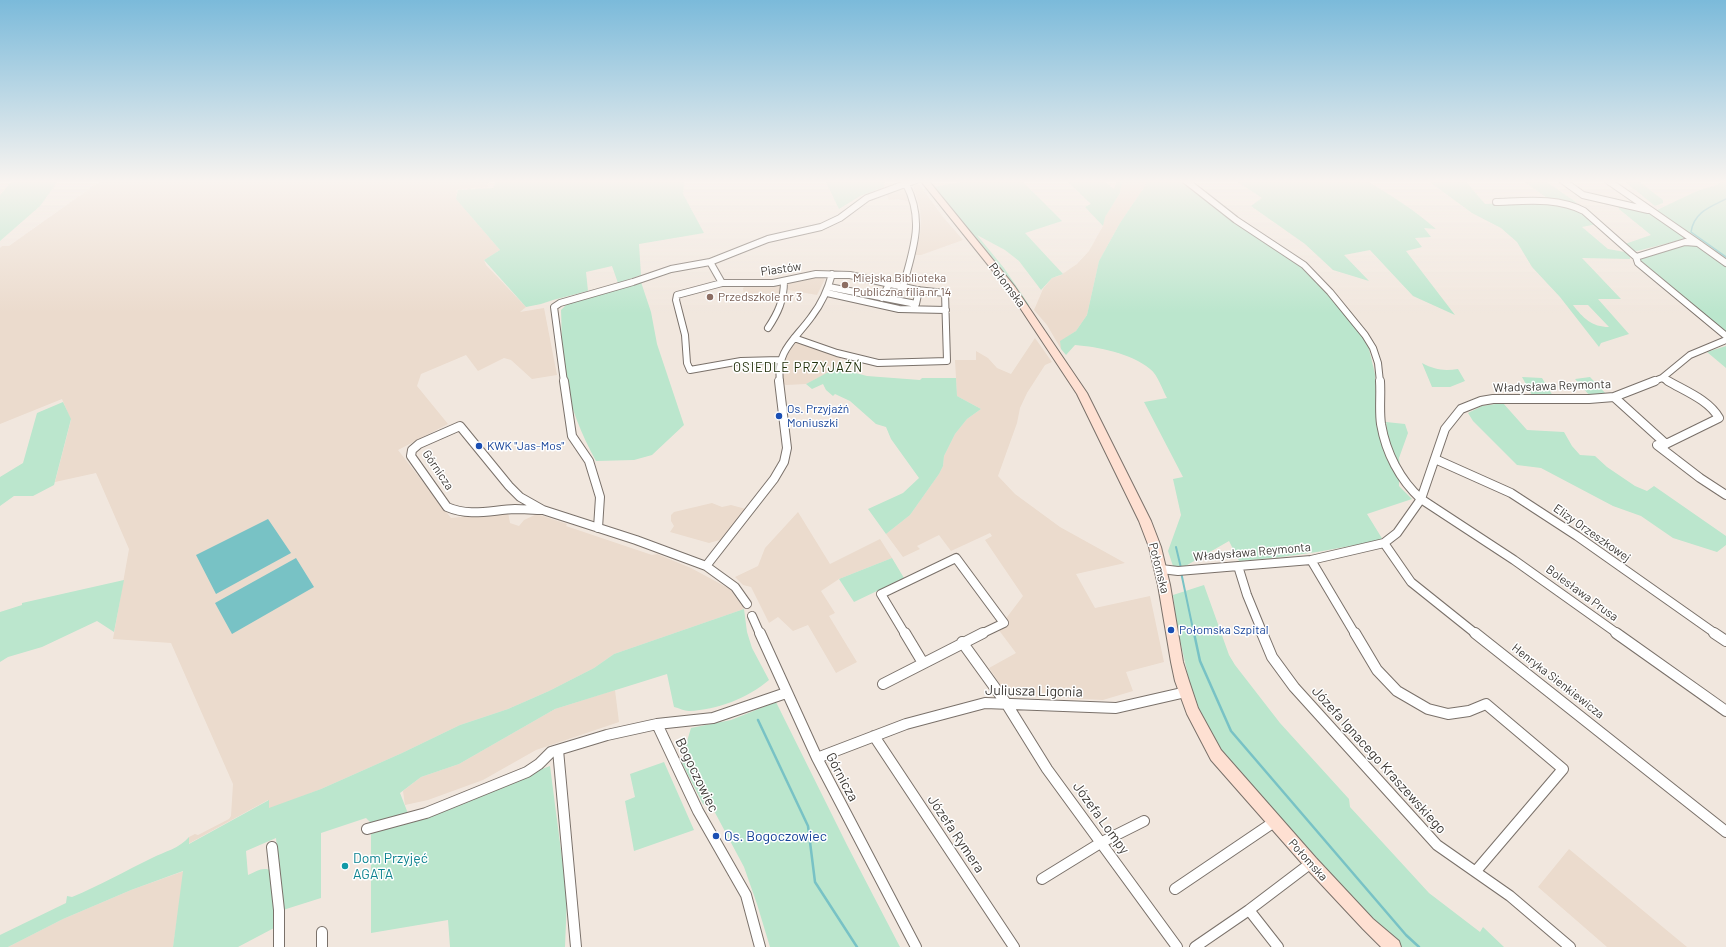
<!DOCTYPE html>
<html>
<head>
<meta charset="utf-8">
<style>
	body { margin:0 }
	canvas { display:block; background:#f1e7de }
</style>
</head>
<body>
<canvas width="1726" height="947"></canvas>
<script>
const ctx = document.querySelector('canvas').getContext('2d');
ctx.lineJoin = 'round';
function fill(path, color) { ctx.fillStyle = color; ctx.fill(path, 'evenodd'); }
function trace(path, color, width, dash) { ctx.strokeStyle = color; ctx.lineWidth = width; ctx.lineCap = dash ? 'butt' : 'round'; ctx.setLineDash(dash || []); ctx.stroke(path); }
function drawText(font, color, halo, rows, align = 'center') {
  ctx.font = font + ' Barlow,sans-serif'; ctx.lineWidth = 3; ctx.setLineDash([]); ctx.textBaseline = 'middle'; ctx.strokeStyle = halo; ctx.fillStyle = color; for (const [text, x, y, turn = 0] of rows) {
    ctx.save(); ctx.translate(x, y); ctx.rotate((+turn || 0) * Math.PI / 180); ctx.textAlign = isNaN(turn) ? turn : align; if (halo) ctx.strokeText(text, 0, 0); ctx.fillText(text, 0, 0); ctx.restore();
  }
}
const built = new Path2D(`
	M102,180H489L487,187L457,189L456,199L500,250L484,260L486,265L526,307L520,312L544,308L557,375L532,379L511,360L504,358L478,371L466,355L421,374L417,386L448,424L398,450L451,518L508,512L510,523L519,526L524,520L537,514L567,524L566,526L652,555L657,554L691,568L730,589L744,609L614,654L594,668L549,691L508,709L460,725L402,753L321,789L269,809L268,800L188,844L189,837L195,834L198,835L229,819L231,816L233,784L171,643L113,639L129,549L96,473L55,482L71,420L62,399L0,424V248L2,246H9Z
	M1122,180H1149L1120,223L1099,261L1087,315L1076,331L1061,341V349L1047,325L1034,310L1043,289L1052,278L1061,275L1077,264L1089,251L1103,226L1104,217L1120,193Z
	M919,184L943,217L963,240L921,255H915L920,235L921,221L920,208L913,186Z
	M904,188L908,201L898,199L889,200L885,193Z
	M818,276L825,279L817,295L788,290L787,284L789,282Z
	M779,284L782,286L779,303L759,298L744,297L743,288L746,286Z
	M1035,338L1052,362L1045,365L1027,393L1020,408L1017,423L998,476L1015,494L1060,527L1125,563L1076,574L1095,608L1150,596L1164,662L1126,672L1133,691L1103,700L1009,695L1006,693L989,668L1016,653L998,629L1023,596L985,540L992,536L990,533L951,551L939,535L917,546L920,549L903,557L886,534L910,515L939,474L943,466L944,456L955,434L967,419L981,409L957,396L955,360H976V351L988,358L997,368L1011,374Z
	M795,343H799L842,357L837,364V368L806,384L786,385L784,384L783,379L784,364L786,357Z
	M712,503L722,507L731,505L746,509L720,540L709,543L670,532L674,526L671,521V515L674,512Z
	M798,512L830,564L880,539L892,558L839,579L821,591L835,613L829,616L857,662L836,673L808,625L793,631L778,617L769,623L751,587L743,585L735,577L758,566L765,548Z
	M615,690L619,722L536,750L483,780L428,800L405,805L403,791L421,777L459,764L555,709Z
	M1569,849L1664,928L1687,947H1607L1538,887Z
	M184,871L173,947H8L63,919L131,890Z`);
const green = new Path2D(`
	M13,180H59L40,206L0,241V195Z
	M497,180H685L683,194L704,233L639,244L641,275L618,283L612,266L586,272L588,291L553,300L541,304L526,307L484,260L500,250L456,199L458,190L493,188Z
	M825,180H884L885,181L884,187L860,196L839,209Z
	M973,180L981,182L984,180H1021L1062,221L1025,233L1063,274L1052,278L1041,290L1019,261L1005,250L977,235L1004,268L1029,305L1027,307L932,187Z
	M1066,180H1103L1114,189L1117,180H1122L1120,193L1105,217L1103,226L1085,207L1091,204Z
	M1149,180H1183L1299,264L1321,285L1365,340L1369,349L1375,374L1378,427L1387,459L1399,480V486L1412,499L1367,514L1383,540L1317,552L1274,558L1239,561L1229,541L1175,572L1168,551L1181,515L1173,479L1183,477L1144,402L1167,398C1162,389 1158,375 1150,369C1131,353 1098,347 1075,345L1066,355L1061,349L1060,341L1076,331L1087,315L1099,261L1120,223Z
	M1235,180H1365C1390,194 1414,210 1436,229L1424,228L1431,237L1415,238L1422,247L1406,251L1455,315L1413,296L1370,250L1344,255L1369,281L1333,270L1305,244L1251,206L1262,198Z
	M1427,180H1463L1468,184L1485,204L1522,203L1571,205L1597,224L1582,227L1608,249L1625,252L1630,256V259L1582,258L1621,299H1598L1629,334L1601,343L1599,347L1560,297L1532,267L1517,242L1501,228L1472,213ZM1573,305H1588L1609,327C1592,327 1583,318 1573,305Z
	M1522,180H1544L1577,203H1554Z
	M1623,180H1637L1663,200V203L1655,206Z
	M1723,180H1726V260L1657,212V210L1697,191L1717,185Z
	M1619,205L1650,213L1683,236L1684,239L1637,251L1631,250L1625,244L1651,235L1619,209Z
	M1687,244L1695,245L1726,265V332L1639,259Z
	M641,282L651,312L657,344L684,425L652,455L634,460L596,461C581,434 570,406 564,375C561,354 562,331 561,310L567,304Z
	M1726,346V368L1707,352Z
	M1422,363C1435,370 1444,371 1458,369L1465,381L1450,387H1432Z
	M836,368L867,376L920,380L922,378H956L957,396L981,409L967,419L955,434L944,456L943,466L939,474L910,515L886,534L868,509L903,493L919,478L891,439L886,427L876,424L850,401L835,394L833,396L826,390L823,384L812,389L806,384Z
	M1522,377L1542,378L1553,396L1532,395Z
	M1590,377L1607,395L1590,396L1575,379Z
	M63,402L71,419L54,485L33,496H14L0,506V477L23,463L37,413Z
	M1503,403L1527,430L1564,432L1572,446L1580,455L1595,456L1607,467L1635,486L1647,491L1654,486L1726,536V545L1717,552L1673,538L1641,516L1613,506L1541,468L1517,465L1473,421L1468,413L1482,406Z
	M1386,422L1405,424L1408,433L1399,458L1400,466L1388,438Z
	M892,558L904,578L854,602L839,579Z
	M124,580L114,632L97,621L42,647L8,657L0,662V612L22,605V603Z
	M1204,585L1229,655L1235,665L1280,723L1349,799L1350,807L1429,893L1480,932L1483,927L1504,947H1401L1342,890L1228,760L1201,717L1192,694L1177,626L1173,595Z
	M744,609L747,632L752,648L769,680C748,698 717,710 689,711C684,711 679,708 674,707L667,674L555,709L459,764L421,777L400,793L409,816L373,825L366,818L321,833V898L283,910L276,838L246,851L248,875C257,871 263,866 272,871L274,928L238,947H173L183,871L131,890L63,919L8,947H0V935L66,903L67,896L72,897C99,886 125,871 152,858C164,852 180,848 189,837V844L269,800V808L321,789L402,753L460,725L508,709L549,691L594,668L614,654Z
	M776,702L847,845L900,947H770L757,904L744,867L712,807L703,804L681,761L691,728L731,720Z
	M664,762L694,830L634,851L625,801L635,797L630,774Z
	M550,766L567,897L565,947H450L448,920L371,933V834Z`);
const water = new Path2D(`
	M268,519L291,553L216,594L196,555Z
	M296,558L314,587L232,634L215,603Z`);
const streamFar2 = new Path2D(`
	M1726,199C1710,207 1694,212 1691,232L1726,257`);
const streamFar1 = new Path2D(`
	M1176,547L1181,568
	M1181,572L1194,634`);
const stream = new Path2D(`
	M1194,633L1200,661L1231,731L1406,935L1419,947
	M758,720L808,826L815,882L857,947`);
const streetFar2 = new Path2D(`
	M1185,180L1236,220L1304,265L1330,292L1365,335L1373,348L1378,363L1380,382
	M1562,180L1583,195L1648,210
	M1496,202C1526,201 1557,197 1584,211L1636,257L1685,242L1698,243L1607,180
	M1698,243L1726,263
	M1636,257L1638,263L1726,336
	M710,262L722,283
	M829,287L916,304L919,290
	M903,287C913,248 925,222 906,184
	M827,293L899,309L946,310
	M882,298L889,284
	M768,328C778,313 784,300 784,281
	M780,360L741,361L690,370L687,363L685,335L676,300L677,295L722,283H773L816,274L850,275L917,290L945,293L947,361L878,363L837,353L794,338
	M1662,378L1669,382
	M564,382L554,307L560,303L633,282L671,269L710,262L768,239L821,227L840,218L867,198L916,180
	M780,382C776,350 795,340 812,316C822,303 828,289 832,274
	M1652,382L1662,378L1690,355L1726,340`);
const streetFar1 = new Path2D(`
	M564,381L572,436L589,461L600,497L598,528
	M1380,381C1381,395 1379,410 1381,424C1386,453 1400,480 1421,499L1514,560L1618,634
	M1668,381C1685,391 1709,400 1719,418L1666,444L1657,445L1700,478L1726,495
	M1614,397L1666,444
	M460,426L509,486L520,497L543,510C534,510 524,509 515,509C491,510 470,517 447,507L411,456L412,450L419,444Z
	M1435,459L1511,493L1577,536L1716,634
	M543,510L636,540L706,566L735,587L747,604
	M1384,543L1411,582L1476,634
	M1311,560L1355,634
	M706,566L774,479L784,462L787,448L779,381
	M1238,566L1247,595L1263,634
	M1161,569L1178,571L1311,560L1384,543L1397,533L1421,499L1445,429L1461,409L1481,401L1493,399H1589L1614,397L1655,381
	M752,616L760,634
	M905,634L881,594L956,558L1004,623L981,634`);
const street = new Path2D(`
	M760,633L817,758L916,947
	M905,633L923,663
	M1262,633L1272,657L1294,687L1437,845L1510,896L1570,947
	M1355,633L1377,670L1397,691L1428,709L1448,714L1469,711L1486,704L1563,769L1476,871
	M1475,633L1726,832
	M1616,633L1726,711
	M1714,633L1726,641
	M962,642L1006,703L1047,769L1177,947
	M883,684L983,633
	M657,724L698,811L746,895L760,947
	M874,736L1014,947
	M558,750L576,947
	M817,758L906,724L985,703L1116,708L1186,692
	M367,829L426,813L527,772L539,764L551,752L607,735L657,724L713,718L786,693
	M272,847L279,910V947
	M1042,879L1102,842L1144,821
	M1175,889L1274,822
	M1249,910L1278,947
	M322,932V947
	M1195,947L1249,910L1311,863`);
const secondary = new Path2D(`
	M920,180H928L1015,287L1087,393L1151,521L1161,547L1170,585L1183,662L1189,681L1198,708L1221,750L1316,858L1373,919L1399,941L1401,947H1381L1363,929L1306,868L1211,760L1187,714L1175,681L1171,662L1158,585L1149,547L1139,521L1077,394L1009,291Z`);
const markers = [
	[845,285,4,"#8d6e63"],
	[710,297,4,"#8d6e63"],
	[779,416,4,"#1a4fb4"],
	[479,446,4,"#1a4fb4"],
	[1171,630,4,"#1a4fb4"],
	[716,836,4,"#1a4fb4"],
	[345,866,4,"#0f9aa8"]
];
const streetNames = [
	["Piastów",781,269,-8],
	["Połomska",1007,285,53],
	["Władysława Reymonta",1552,386,-2],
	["Górnicza",438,470,56],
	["Elizy Orzeszkowej",1592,533,35],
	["Władysława Reymonta",1252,552,-5],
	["Połomska",1159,568,76],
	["Bolesława Prusa",1582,593,36],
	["Henryka Sienkiewicza",1558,681,38],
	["Połomska",1308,860,48]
];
const educationNames = [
	["Miejska Biblioteka",853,278],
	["Publiczna filia nr 14",853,292],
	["Przedszkole nr 3",718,297]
];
const transitNames = [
	["Os. Przyjaźń",787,409],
	["Moniuszki",787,423],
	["KWK \"Jas-Mos\"",487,446],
	["Połomska Szpital",1179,630]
];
const neighbourhoodNames = [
	["OSIEDLE PRZYJAŹŃ",798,368]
];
const nearStreetnames = [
	["Juliusza Ligonia",1034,691,1],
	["Józefa Ignacego Kraszewskiego",1379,760,48],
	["Bogoczowiec",697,775,64],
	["Górnicza",842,777,62],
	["Józefa Lompy",1101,818,54],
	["Józefa Rymera",956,834,56]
];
const nearTransitnames = [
	["Os. Bogoczowiec",724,836]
];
const nearCulturenames = [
	["Dom Przyjęć",353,858],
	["AGATA",353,874]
];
fill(built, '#ebdbcd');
fill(green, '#bbe6cd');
fill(water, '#78c2c5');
trace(streamFar2, '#78c2c5', 1.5);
trace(streamFar1, '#78c2c5', 2);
trace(stream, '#78c2c5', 2.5);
trace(streetFar2, '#7a716a', 8);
trace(streetFar1, '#7a716a', 10);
trace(street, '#7a716a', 12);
trace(secondary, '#7a716a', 2);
trace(streetFar2, '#fff', 6);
trace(streetFar1, '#fff', 8);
trace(street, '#fff', 10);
fill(secondary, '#fee0d2');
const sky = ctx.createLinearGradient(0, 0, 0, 313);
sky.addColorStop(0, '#7bbada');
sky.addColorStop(0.58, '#f9f4f0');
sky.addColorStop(1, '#f9f4f000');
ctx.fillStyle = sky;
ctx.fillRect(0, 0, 1726, 313);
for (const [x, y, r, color] of markers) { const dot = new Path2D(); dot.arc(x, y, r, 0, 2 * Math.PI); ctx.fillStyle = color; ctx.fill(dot); trace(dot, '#fff', 1.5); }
drawText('12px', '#3d3935', '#fff', streetNames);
drawText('12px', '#785e54', '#fff', educationNames, 'left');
drawText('12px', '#164399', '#fff', transitNames, 'left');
ctx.letterSpacing = '1px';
drawText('13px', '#22300b', '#fff', neighbourhoodNames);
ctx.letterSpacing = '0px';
drawText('14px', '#3d3935', '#fff', nearStreetnames);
drawText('14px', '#164399', '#fff', nearTransitnames, 'left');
drawText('14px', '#0d838f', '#fff', nearCulturenames, 'left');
</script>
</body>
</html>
